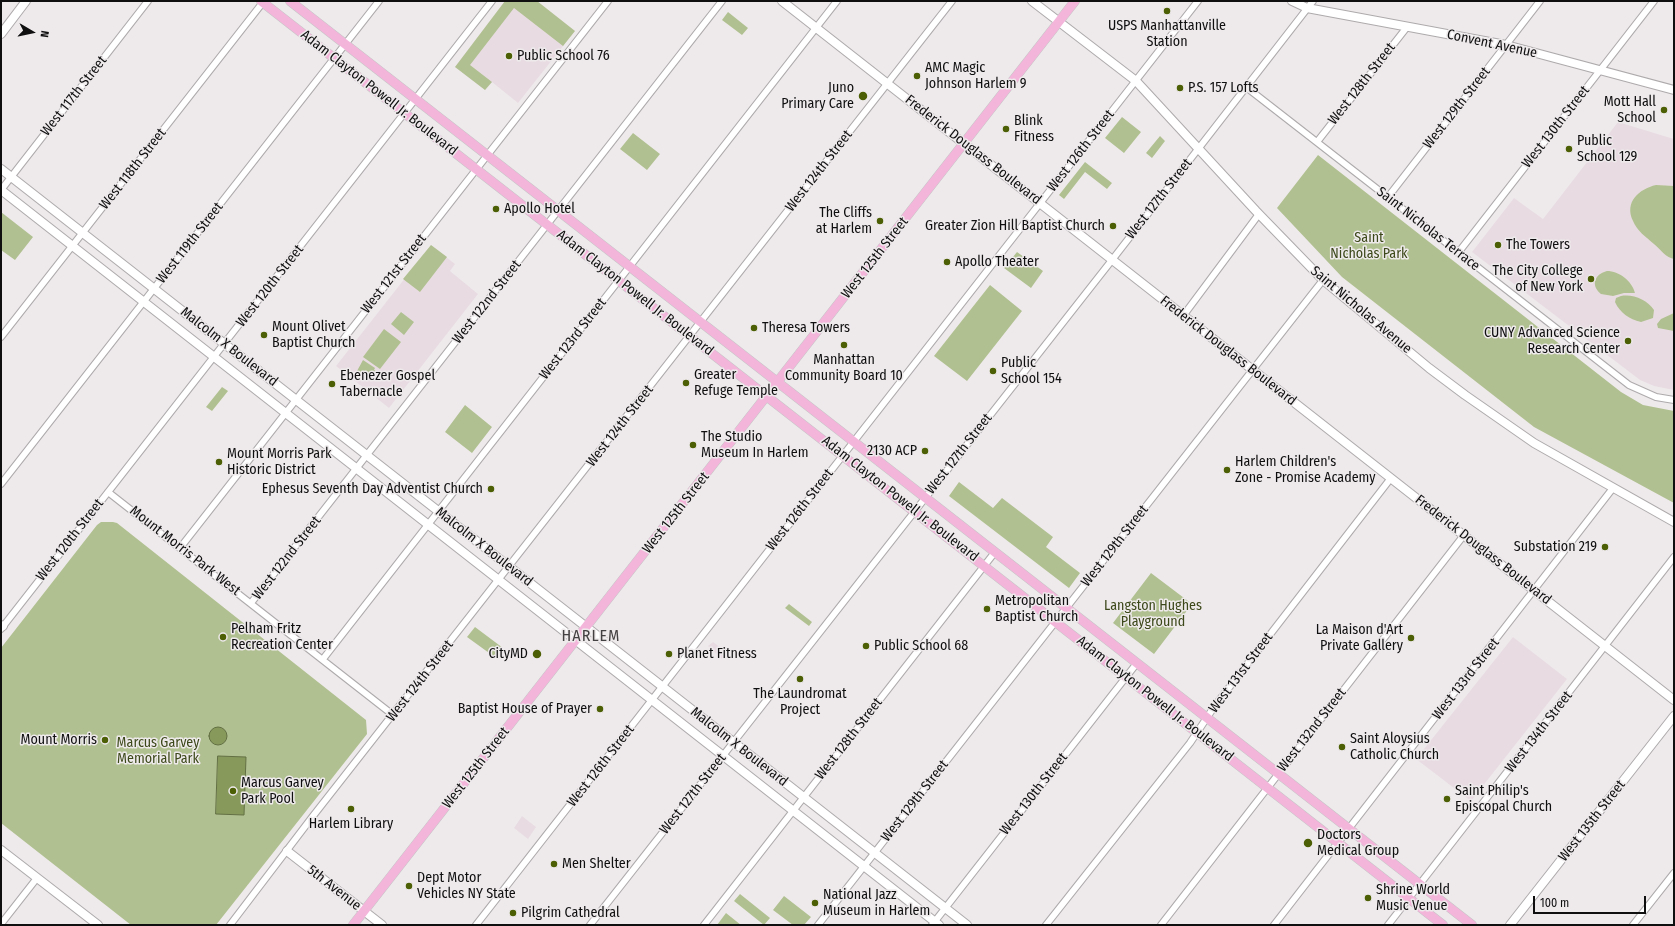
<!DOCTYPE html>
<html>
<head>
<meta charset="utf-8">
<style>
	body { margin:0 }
	#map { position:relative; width:1675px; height:926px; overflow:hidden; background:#eeeaec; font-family:"Fira Sans Condensed",sans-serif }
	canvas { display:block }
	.frame { position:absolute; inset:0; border:2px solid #100f10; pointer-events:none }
	.north { position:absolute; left:12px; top:12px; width:40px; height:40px; -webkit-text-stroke:3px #eeeaec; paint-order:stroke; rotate:99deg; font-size:11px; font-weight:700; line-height:16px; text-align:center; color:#100f10 }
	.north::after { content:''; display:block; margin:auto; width:14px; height:18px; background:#100f10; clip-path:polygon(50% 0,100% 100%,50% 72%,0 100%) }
	.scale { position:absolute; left:1533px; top:896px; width:113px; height:18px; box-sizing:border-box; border:2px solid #100f10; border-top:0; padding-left:5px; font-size:12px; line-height:14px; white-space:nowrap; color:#100f10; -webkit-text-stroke:3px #eeeaec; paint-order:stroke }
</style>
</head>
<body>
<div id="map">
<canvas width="1675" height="926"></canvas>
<div class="frame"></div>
<div class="north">N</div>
<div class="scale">100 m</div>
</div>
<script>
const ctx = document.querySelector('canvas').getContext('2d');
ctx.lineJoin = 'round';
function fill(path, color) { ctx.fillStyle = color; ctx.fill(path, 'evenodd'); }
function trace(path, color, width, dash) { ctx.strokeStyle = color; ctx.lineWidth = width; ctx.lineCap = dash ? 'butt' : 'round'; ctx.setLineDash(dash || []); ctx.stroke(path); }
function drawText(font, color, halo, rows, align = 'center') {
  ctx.font = font + ' "Fira Sans Condensed",sans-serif'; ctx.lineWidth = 3; ctx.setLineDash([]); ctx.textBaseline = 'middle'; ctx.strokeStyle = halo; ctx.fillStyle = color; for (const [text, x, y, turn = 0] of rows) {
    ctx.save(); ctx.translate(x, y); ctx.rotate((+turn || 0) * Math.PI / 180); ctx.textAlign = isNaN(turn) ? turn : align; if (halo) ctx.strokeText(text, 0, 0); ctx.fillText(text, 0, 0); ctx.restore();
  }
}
const built = new Path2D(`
	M505,1H537L575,31L518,103L492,82L485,90L455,67Z
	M1618,122L1674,139V390L1654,386L1640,380L1472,252L1514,198L1543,219Z
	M431,245L455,264L450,271L478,294L389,408L336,366Z
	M1513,637L1567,679L1471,801L1416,759Z
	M713,642L728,653L722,659L708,646Z
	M522,816L536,827L528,839L514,828Z`);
const green = new Path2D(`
	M505,1H537L575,31L563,46L514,8L470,65L492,82L485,90L455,67Z
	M728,12L748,28L742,35L722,20Z
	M1122,117L1141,132L1124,153L1105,138Z
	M633,133L660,154L647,170L620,149Z
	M1160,136L1165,141L1152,158L1146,153Z
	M1318,155L1621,392L1643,405L1674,411V503L1534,427L1342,277L1277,208Z
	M1085,162L1112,183L1107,189L1085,172L1064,199L1059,195Z
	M1656,185L1674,186V259C1665,257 1661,250 1654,244C1646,237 1637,231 1633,221C1624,202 1639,189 1656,185Z
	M1,212L33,237L15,260L1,250Z
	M431,245L447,257L420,292L403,279Z
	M1017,252L1043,271L1031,288L1004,268Z
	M1607,271C1619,271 1632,281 1635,293H1624L1613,296L1601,294C1590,285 1595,274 1607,271Z
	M990,285L1022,311L967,381L934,356Z
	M1621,296C1634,294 1647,300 1654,310L1653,318L1641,322C1629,319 1620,313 1615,302L1616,298Z
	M401,312L414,322L404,335L391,324Z
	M1674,313V331L1658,328L1657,324L1661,319Z
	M384,329L401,342L380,369L363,357Z
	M363,360L375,368L374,370L376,371L369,379L357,371Z
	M222,387L228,391L212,411L206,407Z
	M465,405L492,427L472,453L445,432Z
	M959,482L993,508L1002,498L1053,537L1046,547L1080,573L1069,588L949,496Z
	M101,522H113L117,523L366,720L367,734L216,925H131L1,823V648L97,525Z
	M1151,573L1192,604L1154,654L1113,623Z
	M789,604L812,622L809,626L785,608Z
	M475,627L503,648L496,658L467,637Z
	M740,894L770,918L764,925L734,901Z
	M784,896L811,917L804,925H793L773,910Z
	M726,913L741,925H717Z`);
const water = new Path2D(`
	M209 736a9 9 0 1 1 18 0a9 9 0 1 1-18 0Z
	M218,756L246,757L244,815L216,814Z`);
const street = new Path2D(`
	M1246,87L1629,385L1656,397L1674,400
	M1317,142L1407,27
	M1,190L148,1
	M1388,197L1540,1
	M1458,253L1654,1
	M1183,316L1259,214
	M1,337L264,1
	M1,484L379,1
	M108,492L393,715
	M180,548L608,1
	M251,603L722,1
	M1,629L492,1
	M323,659L837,1
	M1,924L37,878
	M230,925L313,816L952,1
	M476,925L1198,1
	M590,925L1112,260L1313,1
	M704,925L995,552
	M818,925L1323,280
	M932,925L1137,663
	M1046,925L1190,743L1214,707L1391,478
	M1161,925L1464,535
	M1274,925L1613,488
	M1388,925L1674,557
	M1633,925L1674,873`);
const secondary = new Path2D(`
	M782,1L1674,700
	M1032,1L1136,81L1256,211L1323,280L1429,368L1465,395L1534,443L1674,522
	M1292,1L1307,8L1506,45L1674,90
	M1,34L26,1
	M1,169L967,925
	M1,190L939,925
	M1,625L3,626
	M1,850L98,925
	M287,851L382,925
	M1510,925L1674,716`);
const primary = new Path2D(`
	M261,1L1443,925
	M290,1L1472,925
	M353,925L1075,1`);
const markers = [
	[1167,11,4,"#4c5f04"],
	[509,56,4,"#4c5f04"],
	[917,76,4,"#4c5f04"],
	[1180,88,4,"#4c5f04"],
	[863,96,5,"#4c5f04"],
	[1664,110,4,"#4c5f04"],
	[1006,129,4,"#4c5f04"],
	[1569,149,4,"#4c5f04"],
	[496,209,4,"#4c5f04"],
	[880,221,4,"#4c5f04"],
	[1113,226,4,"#4c5f04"],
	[1498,245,4,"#4c5f04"],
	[947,262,4,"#4c5f04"],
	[1591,279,4,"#4c5f04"],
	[754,328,4,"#4c5f04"],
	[264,335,4,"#4c5f04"],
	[1628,341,4,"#4c5f04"],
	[844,345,4,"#4c5f04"],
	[993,371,4,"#4c5f04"],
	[686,383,4,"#4c5f04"],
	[332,384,4,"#4c5f04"],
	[693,445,4,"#4c5f04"],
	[925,451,4,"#4c5f04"],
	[219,462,4,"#4c5f04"],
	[1227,470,4,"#4c5f04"],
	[491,489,4,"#4c5f04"],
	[1605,547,4,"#4c5f04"],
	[987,609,4,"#4c5f04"],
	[223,637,4,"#4c5f04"],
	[1411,638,4,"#4c5f04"],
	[866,646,4,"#4c5f04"],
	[537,654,5,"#4c5f04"],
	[669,654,4,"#4c5f04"],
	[800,679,4,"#4c5f04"],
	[600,709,4,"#4c5f04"],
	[105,740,4,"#4c5f04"],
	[1342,747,4,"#4c5f04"],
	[233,791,4,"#4c5f04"],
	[1447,799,4,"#4c5f04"],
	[351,809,4,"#4c5f04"],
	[1308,843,5,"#4c5f04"],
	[554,864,4,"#4c5f04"],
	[409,886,4,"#4c5f04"],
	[1368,898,4,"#4c5f04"],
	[815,903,4,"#4c5f04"],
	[513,913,4,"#4c5f04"]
];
const poiNames = [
	["USPS Manhattanville",1167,26,"center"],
	["Station",1167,42,"center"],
	["Public School 76",517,56],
	["AMC Magic",925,68],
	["Johnson Harlem 9",925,84],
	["Juno",854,88,"right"],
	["Primary Care",854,104,"right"],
	["P.S. 157 Lofts",1188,88],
	["Mott Hall",1656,102,"right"],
	["School",1656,118,"right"],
	["Blink",1014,121],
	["Fitness",1014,137],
	["Public",1577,141],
	["School 129",1577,157],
	["Apollo Hotel",504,209],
	["The Cliffs",872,213,"right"],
	["at Harlem",872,229,"right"],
	["Greater Zion Hill Baptist Church",1105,226,"right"],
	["The Towers",1506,245],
	["Apollo Theater",955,262],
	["The City College",1583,271,"right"],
	["of New York",1583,287,"right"],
	["Mount Olivet",272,327],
	["Baptist Church",272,343],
	["Theresa Towers",762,328],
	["CUNY Advanced Science",1620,333,"right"],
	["Research Center",1620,349,"right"],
	["Manhattan",844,360,"center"],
	["Community Board 10",844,376,"center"],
	["Public",1001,363],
	["School 154",1001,379],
	["Greater",694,375],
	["Refuge Temple",694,391],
	["Ebenezer Gospel",340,376],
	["Tabernacle",340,392],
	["The Studio",701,437],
	["Museum In Harlem",701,453],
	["2130 ACP",917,451,"right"],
	["Mount Morris Park",227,454],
	["Historic District",227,470],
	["Harlem Children's",1235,462],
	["Zone - Promise Academy",1235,478],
	["Ephesus Seventh Day Adventist Church",483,489,"right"],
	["Substation 219",1597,547,"right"],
	["Metropolitan",995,601],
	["Baptist Church",995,617],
	["Pelham Fritz",231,629],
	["Recreation Center",231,645],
	["La Maison d'Art",1403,630,"right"],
	["Private Gallery",1403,646,"right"],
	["Public School 68",874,646],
	["CityMD",528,654,"right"],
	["Planet Fitness",677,654],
	["The Laundromat",800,694,"center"],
	["Project",800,710,"center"],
	["Baptist House of Prayer",592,709,"right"],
	["Saint Aloysius",1350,739],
	["Catholic Church",1350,755],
	["Mount Morris",97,740,"right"],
	["Marcus Garvey",241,783],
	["Park Pool",241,799],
	["Saint Philip's",1455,791],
	["Episcopal Church",1455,807],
	["Harlem Library",351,824,"center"],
	["Doctors",1317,835],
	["Medical Group",1317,851],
	["Men Shelter",562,864],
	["Dept Motor",417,878],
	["Vehicles NY State",417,894],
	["Shrine World",1376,890],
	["Music Venue",1376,906],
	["National Jazz",823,895],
	["Museum in Harlem",823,911],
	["Pilgrim Cathedral",521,913]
];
const streetNames = [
	["Convent Avenue",1492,44,12],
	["West 128th Street",1362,84,-52],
	["Adam Clayton Powell Jr. Boulevard",379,93,38],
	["West 117th Street",74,96,-52],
	["West 129th Street",1457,108,-52],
	["West 130th Street",1556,127,-52],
	["Frederick Douglass Boulevard",973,150,38],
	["West 126th Street",1081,151,-52],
	["West 118th Street",133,169,-52],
	["West 124th Street",819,171,-52],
	["West 127th Street",1159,199,-52],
	["Saint Nicholas Terrace",1428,229,38],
	["West 119th Street",190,243,-52],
	["West 125th Street",875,258,-52],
	["West 121st Street",394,274,-52],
	["West 120th Street",270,286,-52],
	["Adam Clayton Powell Jr. Boulevard",635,293,38],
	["West 122nd Street",487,302,-52],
	["Saint Nicholas Avenue",1361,310,40],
	["West 123rd Street",573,339,-52],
	["Malcolm X Boulevard",229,347,38],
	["Frederick Douglass Boulevard",1228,351,38],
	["West 124th Street",620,426,-52],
	["West 127th Street",959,454,-52],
	["Adam Clayton Powell Jr. Boulevard",900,499,38],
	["West 126th Street",800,510,-52],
	["West 125th Street",676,513,-52],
	["West 120th Street",70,540,-52],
	["West 129th Street",1115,546,-52],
	["Malcolm X Boulevard",484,547,38],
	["Frederick Douglass Boulevard",1483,550,38],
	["Mount Morris Park West",185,551,38],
	["West 122nd Street",287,558,-52],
	["West 131st Street",1241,673,-53],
	["West 133rd Street",1466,679,-52],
	["West 124th Street",420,681,-52],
	["Adam Clayton Powell Jr. Boulevard",1155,699,38],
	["West 132nd Street",1312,730,-52],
	["West 134th Street",1539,732,-52],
	["West 128th Street",849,739,-52],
	["Malcolm X Boulevard",739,747,38],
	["West 126th Street",601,766,-52],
	["West 125th Street",476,768,-52],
	["West 127th Street",693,794,-52],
	["West 130th Street",1034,794,-52],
	["West 129th Street",915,801,-52],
	["West 135th Street",1592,821,-52],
	["5th Avenue",334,888,38]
];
const parkNames = [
	["Saint",1369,238],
	["Nicholas Park",1369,254],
	["Langston Hughes",1153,606],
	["Playground",1153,622],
	["Marcus Garvey",158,743],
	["Memorial Park",158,759]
];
const quarterNames = [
	["HARLEM",591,637]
];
fill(built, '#e8dce2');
fill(green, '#b1c090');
fill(water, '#879a5b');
trace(water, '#637044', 1);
trace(street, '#aeaaac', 8);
trace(secondary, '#aeaaac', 10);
trace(primary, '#c6c5c6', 10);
trace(street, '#fff', 6);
trace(secondary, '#fff', 8);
trace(primary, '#f4b5db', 9);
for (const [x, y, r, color] of markers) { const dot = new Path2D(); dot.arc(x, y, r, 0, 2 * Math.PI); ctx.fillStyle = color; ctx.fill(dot); trace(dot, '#eeeaec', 1.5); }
drawText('14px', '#100f10', '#eeeaec', poiNames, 'left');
drawText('14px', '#100f10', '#eeeaec', streetNames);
drawText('14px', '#3c4819', '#eeeaec', parkNames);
ctx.letterSpacing = '1px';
drawText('16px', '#444142', '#eeeaec', quarterNames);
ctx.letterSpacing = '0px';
</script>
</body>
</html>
